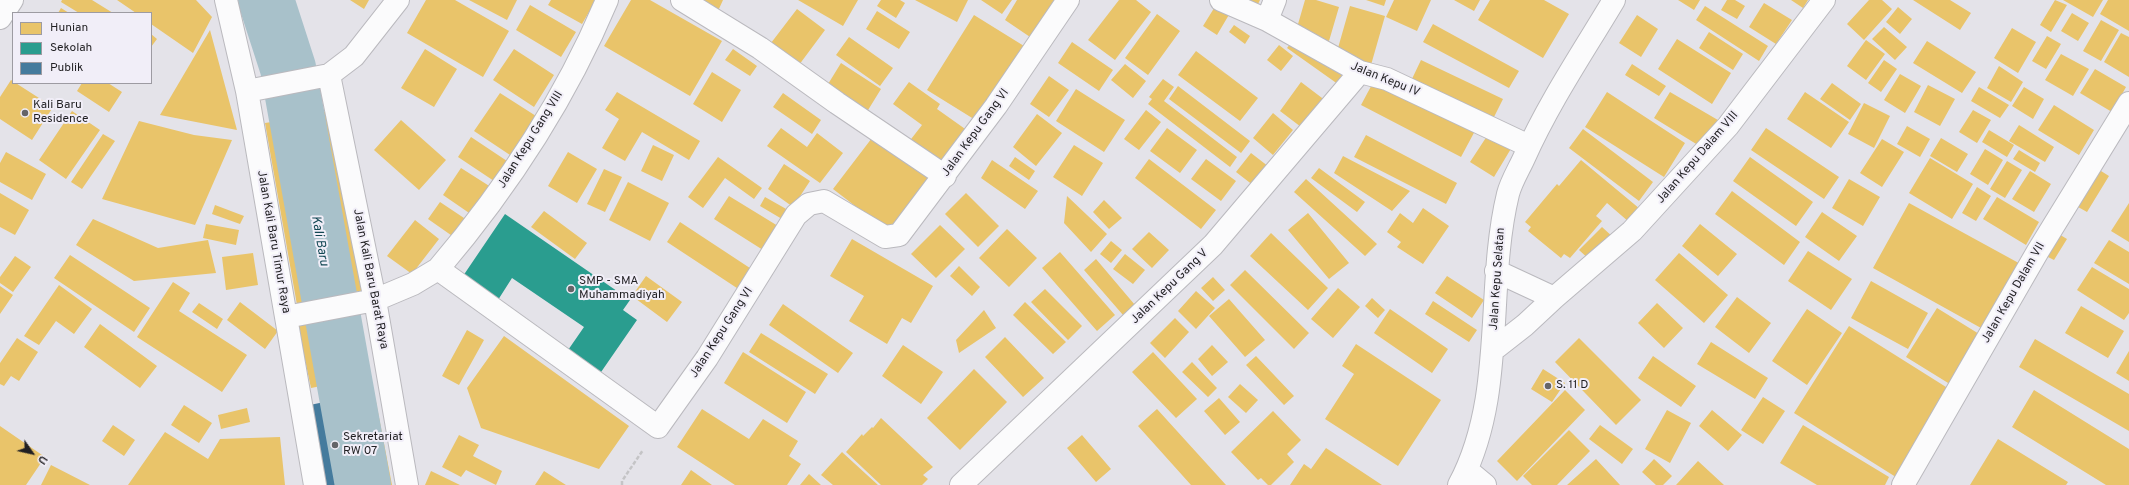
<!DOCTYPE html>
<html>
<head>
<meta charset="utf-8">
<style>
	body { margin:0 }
	#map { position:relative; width:2129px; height:485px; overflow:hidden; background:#e4e3e9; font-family:Overpass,sans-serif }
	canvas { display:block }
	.legend { position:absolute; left:12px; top:12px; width:140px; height:72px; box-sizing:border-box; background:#f1eef8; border:1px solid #9d9ba2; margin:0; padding:5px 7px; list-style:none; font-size:12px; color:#201f22 }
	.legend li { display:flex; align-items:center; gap:8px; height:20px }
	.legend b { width:20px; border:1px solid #9d9ba2 }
	.north { position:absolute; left:12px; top:433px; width:40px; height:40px; -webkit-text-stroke:3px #f1eef8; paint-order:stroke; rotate:124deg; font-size:11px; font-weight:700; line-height:16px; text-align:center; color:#201f22 }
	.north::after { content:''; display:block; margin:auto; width:14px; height:18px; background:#201f22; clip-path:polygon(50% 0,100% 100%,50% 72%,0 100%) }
</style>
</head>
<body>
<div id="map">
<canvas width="2129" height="485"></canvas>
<ul class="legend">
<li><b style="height:11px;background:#e9c46a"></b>Hunian</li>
<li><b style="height:11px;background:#2a9d8f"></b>Sekolah</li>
<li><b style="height:11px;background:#457b9d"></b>Publik</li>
</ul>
<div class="north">U</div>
</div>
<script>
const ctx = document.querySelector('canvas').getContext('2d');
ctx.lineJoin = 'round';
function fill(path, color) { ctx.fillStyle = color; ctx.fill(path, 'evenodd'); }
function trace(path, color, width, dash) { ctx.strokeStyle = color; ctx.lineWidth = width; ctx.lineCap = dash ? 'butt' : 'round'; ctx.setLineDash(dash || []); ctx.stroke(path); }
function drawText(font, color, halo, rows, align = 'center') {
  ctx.font = font + ' Overpass,sans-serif'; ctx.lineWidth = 4; ctx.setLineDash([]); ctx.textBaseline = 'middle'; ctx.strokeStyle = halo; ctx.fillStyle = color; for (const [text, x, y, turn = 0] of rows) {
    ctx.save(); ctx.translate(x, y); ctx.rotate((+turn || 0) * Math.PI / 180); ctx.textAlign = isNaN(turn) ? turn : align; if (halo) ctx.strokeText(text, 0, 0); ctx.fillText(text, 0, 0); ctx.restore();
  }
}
const homes = new Path2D(`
	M62,0H92L113,13H79L61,2Z
	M117,0H196L212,17L193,53L151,24V13H136Z
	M350,0H369L364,9Z
	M426,0H455L509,31L483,77L407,33Z
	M469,0H517L507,20Z
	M551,0H596L582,24L548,5Z
	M631,0H650L722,41L690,96L604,46Z
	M698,0H723L718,11Z
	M798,0H858L843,26Z
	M881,0H900L905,3L896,18L877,6Z
	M915,0H968L957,22Z
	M981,0H1012L1002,14Z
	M1017,0H1058L1033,39L1005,20Z
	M1119,0H1136L1151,12L1115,60L1088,40Z
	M1237,0H1260L1256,8Z
	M1305,0H1316L1339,7L1329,41L1296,31Z
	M1366,0H1386L1384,6Z
	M1394,0H1431L1417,31L1386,17Z
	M1454,0H1480L1474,11Z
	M1490,0H1544L1569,14L1543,58L1478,20Z
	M1678,0H1700L1694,10Z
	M1727,0H1735L1745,6L1737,19L1721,10Z
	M1791,0H1808L1803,8Z
	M1869,0H1882L1892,9L1864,40L1847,24Z
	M1913,0H1950L1971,13L1960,30Z
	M2055,0L2067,5L2051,32L2040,25Z
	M2063,0H2103L2093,17Z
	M2108,0H2129V31L2100,14Z
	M1764,3L1792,20L1776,44L1749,27Z
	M530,5L576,32L561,57L516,30Z
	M1216,5L1230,13L1217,35L1203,26Z
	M1350,6L1385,16L1371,65L1336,55Z
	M1705,6L1768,46L1759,61L1696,20Z
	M1898,7L1912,19L1900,34L1886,22Z
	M61,8L69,13H58Z
	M797,9L825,30L799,65L771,43Z
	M877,11L910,32L899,49L866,29Z
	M2072,13L2089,23L2078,41L2061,31Z
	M1157,14L1180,31L1148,75L1125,58Z
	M974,15L1024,46L977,121L927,90Z
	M1637,15L1658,29L1641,57L1619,43Z
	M2101,20L2119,30L2101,61L2083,51Z
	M1433,24L1519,71L1509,88L1423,42Z
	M1234,25L1250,36L1245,44L1229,32Z
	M1884,27L1907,47L1895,60L1872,39Z
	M2012,28L2036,42L2018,73L1994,58Z
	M210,30L237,130L160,115Z
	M1709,32L1743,54L1733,70L1699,48Z
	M2121,33L2129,37V77L2104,62Z
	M151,34L157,39L151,47Z
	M2047,36L2061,44L2046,69L2032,61Z
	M849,37L893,68L880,86L836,55Z
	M1294,39L1349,77L1342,87L1287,48Z
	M1677,39L1731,73L1712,104L1658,69Z
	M1866,40L1885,54L1866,80L1847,66Z
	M1927,41L1976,72L1962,93L1913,63Z
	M1072,42L1113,70L1099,91L1058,63Z
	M1279,45L1293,56L1281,71L1267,60Z
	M425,49L457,69L434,107L401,88Z
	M514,49L554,75L534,107L493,80Z
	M733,49L757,66L750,76L725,60Z
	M1196,51L1258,98L1240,121L1178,75Z
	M2061,54L2089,69L2073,96L2045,80Z
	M1421,60L1503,99L1493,119L1411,81Z
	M1884,60L1897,69L1881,92L1868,83Z
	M841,63L881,89L865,115L825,89Z
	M1125,64L1146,81L1133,98L1111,80Z
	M1632,64L1666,86L1659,96L1625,75Z
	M1999,66L2023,82L2011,102L1987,88Z
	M2095,69L2126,87L2112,112L2080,93Z
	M712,72L741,90L722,122L693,104Z
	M1900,74L1921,86L1905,113L1884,100Z
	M1049,76L1069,90L1049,117L1030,104Z
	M1376,77L1476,129L1461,157L1361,105Z
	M1163,79L1174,87L1164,101L1237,157L1230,167L1148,104L1152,99L1149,97Z
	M11,80L53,107L32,140L0,119V97Z
	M909,82L940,104L937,109L968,131L942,167L908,143L922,125L893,104Z
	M1301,82L1326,101L1305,130L1280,111Z
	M82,83H108L122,92L109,112L77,91Z
	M1832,83L1861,104L1850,120L1820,99Z
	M1928,85L1955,99L1940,126L1914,112Z
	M1178,86L1250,141L1241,153L1169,99Z
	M1979,87L2009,105L2000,118L1971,101Z
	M2024,87L2044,99L2033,119L2012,106Z
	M1076,89L1125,120L1104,152L1056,121Z
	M617,92L700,141L689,160L642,132L625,161L602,148L619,119L605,110Z
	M1607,92L1685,143L1664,177L1585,127Z
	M1670,92L1723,123L1706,150L1654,118Z
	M1805,92L1849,122L1831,148L1787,119Z
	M500,93L536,116L510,155L474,131Z
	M783,93L821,120L812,134L773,107Z
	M1864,103L1890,116L1874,148L1848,134Z
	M2054,105L2094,130L2079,155L2038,130Z
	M332,110L365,290L344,294L310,115Z
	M1146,110L1161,122L1139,150L1124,139Z
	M1973,110L1991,120L1977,143L1959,132Z
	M72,111L100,130L66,179L39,160Z
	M1273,113L1293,130L1273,155L1253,138Z
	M1037,114L1062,133L1036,166L1013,147Z
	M291,119L320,300L297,305L265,123Z
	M401,120L446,160L419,190L374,150Z
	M139,121L194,135L232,140L195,225L102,199Z
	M2019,125L2054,147L2045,162L2009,141Z
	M1907,126L1930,139L1920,157L1897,144Z
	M781,128L807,147L817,133L843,153L820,183L767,146Z
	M1167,128L1197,150L1180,173L1150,151Z
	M1766,128L1839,177L1824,199L1751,150Z
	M1583,129L1653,182L1639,201L1569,148Z
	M1989,130L2014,145L2007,157L1982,142Z
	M1489,133L1512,147L1494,177L1470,162Z
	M103,134L115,141L82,189L71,182Z
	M875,134L931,176L889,232L833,189Z
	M1366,135L1457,183L1446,204L1354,157Z
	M471,137L507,161L494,181L458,157Z
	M1941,138L1968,154L1957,172L1930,156Z
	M1882,139L1904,152L1882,187L1860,173Z
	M653,145L674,155L662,181L641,171Z
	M1074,145L1103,163L1082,196L1053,177Z
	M1985,149L2003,160L1988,185L1970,174Z
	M2019,150L2040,163L2035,172L2013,159Z
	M6,152L46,174L32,200L0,182V163Z
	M568,152L597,169L577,203L548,186Z
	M1251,153L1273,170L1258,189L1236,172Z
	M1343,156L1410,191L1392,211L1334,173Z
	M718,157L762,188L754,199L725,178L703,208L688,197Z
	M1015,157L1035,171L1029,180L1009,166Z
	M1750,157L1813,202L1796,226L1733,181Z
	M1930,158L1973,184L1952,219L1909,193Z
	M1149,159L1216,210L1201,229L1135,178Z
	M1206,159L1236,181L1221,201L1191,179Z
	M992,160L1038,191L1025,209L981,178Z
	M1581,160L1640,209L1629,222L1607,203L1596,216L1602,221L1570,258L1564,254L1561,258L1528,231L1531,227L1525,222L1557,184L1559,186Z
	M2007,161L2022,170L2005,198L1990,189Z
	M784,164L810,181L793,207L768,189Z
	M2093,166L2109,176L2087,212L2071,203Z
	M461,168L494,189L475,217L443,195Z
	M1319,168L1365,202L1357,212L1311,178Z
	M604,169L622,177L605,212L587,204Z
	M2030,171L2051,184L2034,212L2012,199Z
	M1306,179L1377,244L1365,256L1294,192Z
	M1849,179L1880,197L1863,226L1832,208Z
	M628,182L669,203L650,241L609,220Z
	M1977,187L1991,196L1976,221L1962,213Z
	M1732,191L1800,242L1784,265L1715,214Z
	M0,193L29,210L15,235L0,227Z
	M966,193L999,226L978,247L945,214Z
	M729,196L778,226L763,250L714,219Z
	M1067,196L1107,234L1091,252L1064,223Z
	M765,197L788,210L782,219L760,206Z
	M1997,197L2039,222L2026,245L1983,219Z
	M1104,200L1122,218L1109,229L1093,212Z
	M440,202L470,222L458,240L428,219Z
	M1909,203L2026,267L1990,333L1873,268Z
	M2129,203V242L2111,231Z
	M215,205L244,216L240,224L212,214Z
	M1423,208L1449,226L1423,264L1397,247L1401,242L1387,232L1400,213L1413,223Z
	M544,211L587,243L575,259L531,227Z
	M1822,212L1857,236L1839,261L1805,237Z
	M1308,213L1349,263L1329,279L1288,230Z
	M93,219L158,248L208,240L216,273L134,281L76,245Z
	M415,220L439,239L412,274L387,256Z
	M680,222L759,274L746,294L667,242Z
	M206,224L239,230L236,245L203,238Z
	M1700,224L1737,254L1718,276L1682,246Z
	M940,225L965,249L936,278L911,254Z
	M1602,227L1614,238L1591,261L1579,250Z
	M1007,229L1037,258L1009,287L979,258Z
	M1149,232L1169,250L1152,268L1132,249Z
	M1271,233L1328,288L1308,310L1250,256Z
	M2057,233L2067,239L2054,260L2044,255Z
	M852,239L933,286L911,323L902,318L887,344L849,321L864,296L830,276Z
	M2109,240L2129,252V284L2094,263Z
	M1111,241L1122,250L1111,263L1100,254Z
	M1808,251L1852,279L1831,310L1788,281Z
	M1060,252L1115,315L1097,331L1042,268Z
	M253,253L258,285L226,290L222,257Z
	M1679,253L1728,295L1704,323L1655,280Z
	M1125,254L1145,270L1133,284L1113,269Z
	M70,255L150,308L134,332L54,278Z
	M15,256L31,267L13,292L0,283V277Z
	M1096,259L1135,305L1123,315L1084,270Z
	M959,266L980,287L972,296L950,276Z
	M2092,267L2129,289V313L2124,320L2077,290Z
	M1245,270L1309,333L1294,349L1230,285Z
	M646,276L682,302L667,322L632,296Z
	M1447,276L1484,300L1472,318L1435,293Z
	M1213,277L1225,290L1213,301L1201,288Z
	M1871,281L1928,313L1908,349L1851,318Z
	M173,282L190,293L179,311L247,355L222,392L137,337Z
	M59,285L92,309L74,334L56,321L39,345L24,336Z
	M0,286L13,295L0,314Z
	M1338,288L1360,307L1333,338L1311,319Z
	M1045,289L1082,326L1068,340L1031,302Z
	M1196,291L1215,308L1196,329L1178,311Z
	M1737,297L1771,323L1749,353L1715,327Z
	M1372,298L1385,310L1378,318L1365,306Z
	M1229,299L1265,340L1245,357L1209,316Z
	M1433,301L1477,330L1469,342L1425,314Z
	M240,302L278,331L265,349L227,320Z
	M1025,302L1066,342L1053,354L1013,315Z
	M199,303L223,319L217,329L192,312Z
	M1657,303L1683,328L1664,348L1638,323Z
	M783,304L853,353L838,373L769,325Z
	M2081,306L2124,331L2108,358L2065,333Z
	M1937,308L1984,337L1953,386L1906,357Z
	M1390,309L1448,349L1432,373L1374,333Z
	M1807,309L1842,333L1807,385L1772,361Z
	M984,310L996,328L959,353L956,340Z
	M357,312L375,400L356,404L338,316Z
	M323,317L336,383L311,388L297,322Z
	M1175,318L1189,332L1165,358L1150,343Z
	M100,324L157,366L140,388L84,347Z
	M1849,326L1954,392L1899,479L1794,413Z
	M467,330L484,340L459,385L442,376Z
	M761,333L828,374L815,394L749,352Z
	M504,336L629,426L599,469L481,428L467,388Z
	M1005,337L1044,378L1023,397L985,357Z
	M17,338L38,352L19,381L11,376L4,386L0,384V363Z
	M1579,338L1641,400L1616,425L1555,362Z
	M2035,339L2129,394V431L2019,367Z
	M1711,342L1768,378L1755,399L1697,364Z
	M1356,344L1441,400L1398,466L1325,419L1354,374L1342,366Z
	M903,345L943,372L921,404L882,376Z
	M1212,345L1228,362L1212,376L1198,359Z
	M2129,351V381L2116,373Z
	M743,352L806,392L787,423L724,383Z
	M1153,352L1197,399L1176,418L1132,372Z
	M1256,356L1294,396L1284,405L1246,365Z
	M1653,356L1696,386L1681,407L1638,378Z
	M1192,362L1217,388L1208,397L1182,372Z
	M974,369L1007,402L960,450L927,418Z
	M1543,369L1565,383L1552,402L1531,389Z
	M1240,384L1258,400L1246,413L1228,397Z
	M1565,390L1585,410L1517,481L1497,461Z
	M2034,390L2129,449V485H2106L2012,427Z
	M1763,397L1785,411L1763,444L1741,430Z
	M1219,398L1240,422L1225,435L1204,411Z
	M376,402L392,485H370L355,406Z
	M184,405L212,423L199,443L171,425Z
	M247,408L250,422L221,429L218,415Z
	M702,409L749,439L763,419L798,441L789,456L801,464L787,485H735L677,447Z
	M1157,409L1226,485H1191L1138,426Z
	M1667,410L1691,423L1670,463L1645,449Z
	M1712,410L1742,435L1728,451L1699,426Z
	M1273,411L1301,440L1287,454L1294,462L1271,485H1268L1261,478L1258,480L1231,452Z
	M881,418L933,467L923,475L928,479L922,485H881L846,452L862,434L863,436L872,427L873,428Z
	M113,425L135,440L124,456L102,441Z
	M1600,425L1633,449L1622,464L1589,439Z
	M1803,425L1889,477L1885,485H1817L1780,463Z
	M0,426L45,457L26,485H0Z
	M1569,430L1590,451L1557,485H1532L1523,476Z
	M165,432L208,459L220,439L280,437L285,485H128Z
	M459,435L479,445L473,456L502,471L496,485L466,470L461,477L442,467Z
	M1082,435L1111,469L1096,482L1067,448Z
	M1998,439L2068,482L2066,485H1970Z
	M1326,448L1382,485H1290L1304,464L1311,469Z
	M842,452L878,485H833L821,475Z
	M1596,459L1620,485H1567Z
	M1654,459L1672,476L1663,485H1656L1642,472Z
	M1698,461L1724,485H1676Z
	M51,465L90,485H41Z
	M691,470L712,485H681Z
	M431,471L460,485H425Z
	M544,471L566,485H535Z
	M809,474L821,485H800Z`);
const schools = new Path2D(`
	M505,214L630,300L623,310L637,320L599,375L566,353L584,327L512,278L498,300L463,276Z`);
const public = new Path2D(`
	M343,398L360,485H325L310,405Z`);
const river = new Path2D(`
	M266,0L288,68L363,485`);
const path = new Path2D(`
	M622,485V481L643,450`);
const minor = new Path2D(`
	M226,0L247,91L315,485
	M682,0L760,48L837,103L945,176
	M1221,0L1267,20L1360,72L1387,79L1529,146
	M0,18L12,0
	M1267,20L1275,0
	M329,75L375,300L407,485
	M247,91L329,75L354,56L398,0
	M438,269C507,188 566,98 607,0
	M1496,271L1554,298
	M286,317L375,300L413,284L438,269L658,427L707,358L796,215L809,204L824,201L885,237L899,235L996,106L1068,0
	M1493,350L1525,325L1554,298L1632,231L1728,126L1824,0
	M1467,470L1485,485
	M961,485L1213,245L1360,72
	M1459,485C1507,395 1485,289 1508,194C1511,182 1519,169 1524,158C1549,102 1583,52 1614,0
	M1903,485L2038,251L2129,103`);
const markers = [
	[25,113,4,"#656468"],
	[571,289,4,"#656468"],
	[1548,386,4,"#656468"],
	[335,445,4,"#656468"]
];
const streetNames = [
	["Jalan Kepu IV",1385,80,22],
	["Jalan Kepu Gang VI",976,133,-54],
	["Jalan Kepu Gang VIII",531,140,-58],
	["Jalan Kepu Dalam VIII",1698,158,-49],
	["Jalan Kali Baru Timur Raya",273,242,80],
	["Jalan Kali Baru Barat Raya",370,279,79],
	["Jalan Kepu Selatan",1498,279,-86],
	["Jalan Kepu Gang V",1170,287,-44],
	["Jalan Kepu Dalam VII",2014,293,-60],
	["Jalan Kepu Gang VI",722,333,-57]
];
const poiNames = [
	["Kali Baru",33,106],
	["Residence",33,120],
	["SMP - SMA",579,282],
	["Muhammadiyah",579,296],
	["S. 11 D",1556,386],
	["Sekretariat",343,438],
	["RW 07",343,452]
];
const waterNames = [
	["Kali Baru",319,241,80]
];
fill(homes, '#e9c46a');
fill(schools, '#2a9d8f');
fill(public, '#457b9d');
trace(river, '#a8c1ca', 56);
trace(minor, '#bab9be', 24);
trace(path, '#c4c4c6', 2.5, [4, 2]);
trace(minor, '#fbfbfc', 22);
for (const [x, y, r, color] of markers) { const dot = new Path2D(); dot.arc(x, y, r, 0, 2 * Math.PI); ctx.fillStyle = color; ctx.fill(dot); trace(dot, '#f1eef8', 1.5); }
drawText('12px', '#201f22', '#f1eef8', streetNames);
drawText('12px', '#201f22', '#f1eef8', poiNames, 'left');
drawText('italic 13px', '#124753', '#f1eef8', waterNames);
</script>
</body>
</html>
